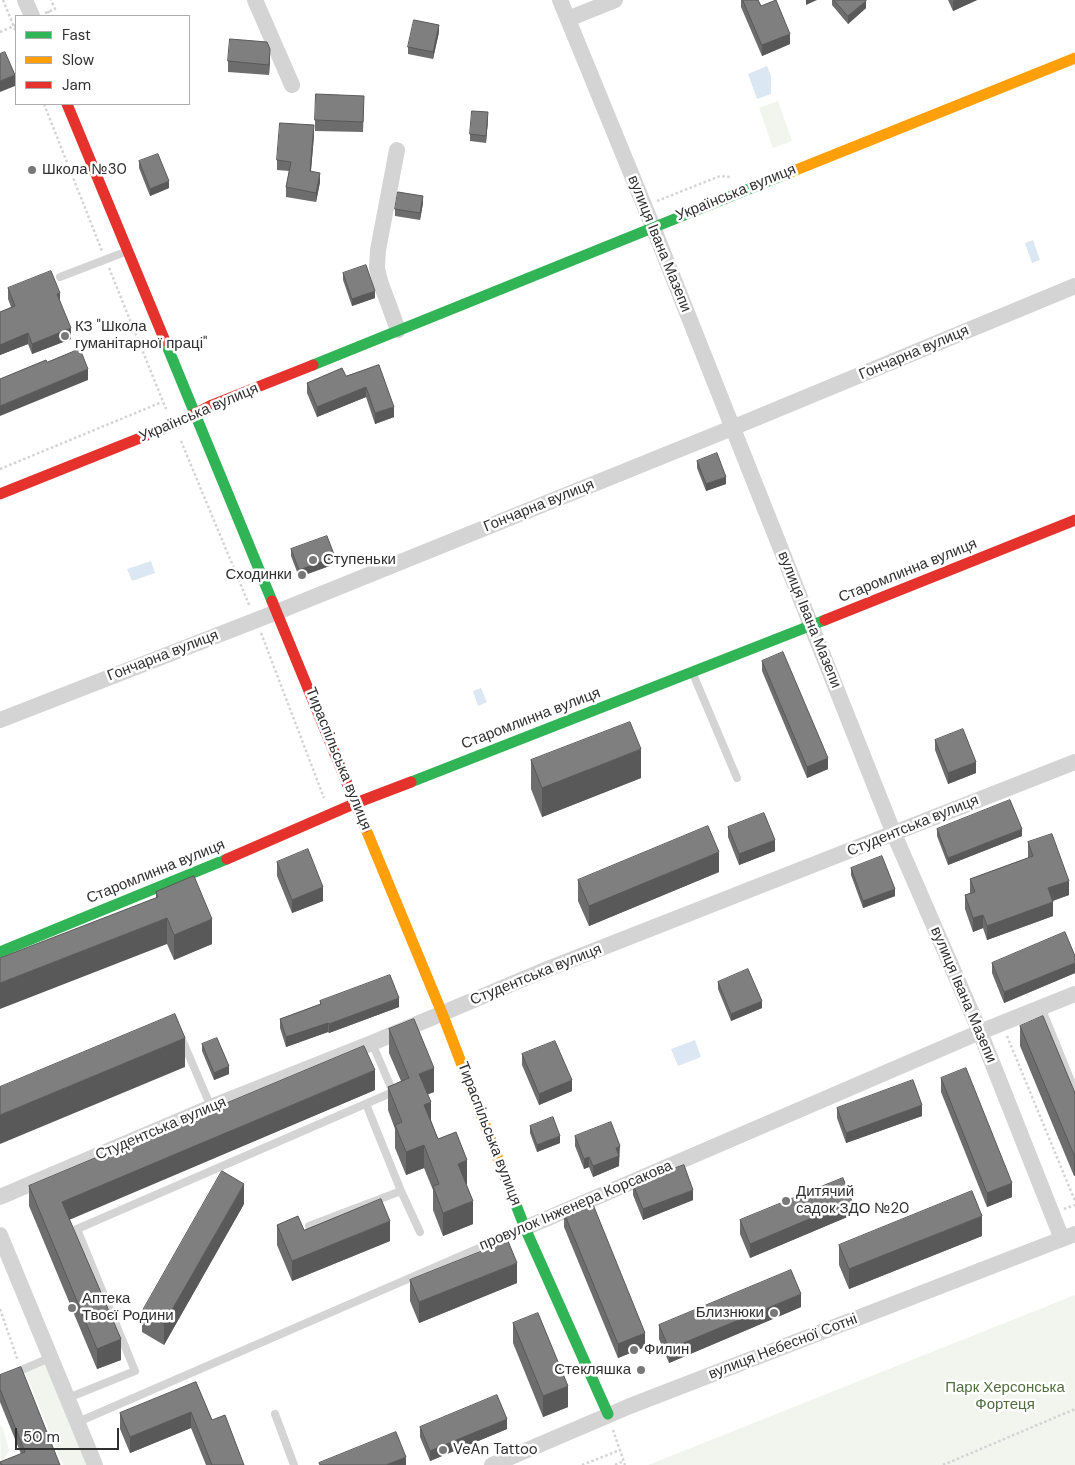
<!DOCTYPE html>
<html>
<head>
<meta charset="utf-8">
<style>
	body { margin:0 }
	#map { position:relative; width:1075px; height:1465px; overflow:hidden; background:#fff; font-family:"DM Sans",sans-serif }
	canvas { display:block }
	.legend { position:absolute; left:15px; top:15px; width:175px; height:90px; box-sizing:border-box; background:#fff; border:1px solid #acacac; margin:0; padding:6px 9px; list-style:none; font-size:15px; color:#303030 }
	.legend li { display:flex; align-items:center; gap:10px; height:25px }
	.legend b { width:25px; border:1px solid #acacac }
	.scale { position:absolute; left:15px; top:1428px; width:104px; height:22px; box-sizing:border-box; border:2px solid #303030; border-top:0; padding-left:6px; font-size:15px; line-height:18px; white-space:nowrap; color:#303030; -webkit-text-stroke:4px #fff; paint-order:stroke }
</style>
</head>
<body>
<div id="map">
<canvas width="1075" height="1465"></canvas>
<ul class="legend">
<li><b style="height:6px;background:#30b455"></b>Fast</li>
<li><b style="height:6px;background:#ff9f0a"></b>Slow</li>
<li><b style="height:6px;background:#e5322d"></b>Jam</li>
</ul>
<div class="scale">50 m</div>
</div>
<script>
const ctx = document.querySelector('canvas').getContext('2d');
ctx.lineJoin = 'round';
function fill(path, color) { ctx.fillStyle = color; ctx.fill(path, 'evenodd'); }
function trace(path, color, width, dash) { ctx.strokeStyle = color; ctx.lineWidth = width; ctx.lineCap = dash ? 'butt' : 'round'; ctx.setLineDash(dash || []); ctx.stroke(path); }
function drawText(font, color, halo, rows, align = 'center') {
  ctx.font = font + ' "DM Sans",sans-serif'; ctx.lineWidth = 5; ctx.setLineDash([]); ctx.textBaseline = 'middle'; ctx.strokeStyle = halo; ctx.fillStyle = color; for (const [text, x, y, turn = 0] of rows) {
    ctx.save(); ctx.translate(x, y); ctx.rotate((+turn || 0) * Math.PI / 180); ctx.textAlign = isNaN(turn) ? turn : align; if (halo) ctx.strokeText(text, 0, 0); ctx.fillText(text, 0, 0); ctx.restore();
  }
}
const green = new Path2D(`
	M778,101L792,141L773,148L759,108Z
	M1075,1295V1465H648Z
	M46,1364L87,1465H63L25,1372Z
	M0,1425L3,1428L9,1450L1,1465Z`);
const water = new Path2D(`
	M767,66L771,76V94L757,99L748,74Z
	M1033,240L1040,260L1032,263L1025,243Z
	M151,561L155,573L132,581L127,569Z
	M481,688L487,702L478,706L473,691Z
	M695,1040L701,1057L678,1066L671,1049Z`);
const path = new Path2D(`
	M3,0L16,32
	M48,11L50,16
	M45,13L55,9L51,0
	M0,32L16,25
	M44,104L102,251
	M657,201L720,176L730,177
	M109,268L166,409
	M181,441L250,607
	M0,469L162,402
	M261,633L324,798
	M1007,1036L1075,1201
	M1064,1209L1075,1205
	M0,1309L18,1361
	M613,1430L625,1465
	M582,1465L620,1450
	M615,1465L624,1461
	M943,1465L1075,1409`);
const lane = new Path2D(`
	M60,277L125,252
	M693,674L737,778
	M1041,1007L1075,1091
	M181,1037L211,1107
	M401,1191L420,1232
	M309,1226L401,1191L366,1104
	M0,1379L52,1357
	M68,1398L135,1371L77,1229L393,1092L372,1043
	M275,1414L294,1465
	M78,1422L523,1229`);
const street = new Path2D(`
	M25,0L32,16
	M255,0L292,85
	M560,0L653,227L894,834L980,1032L1062,1239
	M568,19L615,0
	M397,150L378,250L377,268L380,281L398,330
	M0,720L277,612L732,428L1075,286
	M0,1197L211,1107L372,1043L540,972L1075,762
	M525,1228L980,1032L1075,994
	M0,1235L95,1465
	M492,1465L630,1406L1075,1234`);
const fast = new Path2D(`
	M165,341L272,601
	M313,365L786,174
	M411,782L825,620
	M0,952L227,859
	M500,1164L525,1228L608,1414`);
const slow = new Path2D(`
	M786,174L1075,58
	M365,827L442,1013L500,1164`);
const jam = new Path2D(`
	M67,104L165,341
	M0,494L175,424L212,405L313,365
	M272,601L365,827
	M825,620L1075,520
	M227,859L356,803L411,782`);
const wall = new Path2D(`
	M741,0H758L761,6L790,44L762,56L741,7Z
	M832,0H866V8L848,24L832,5Z
	M948,0H977L953,11Z
	M439,32L433,59L408,54V47Z
	M270,60L269,75L228,72V61Z
	M364,106L363,132L315,131V120Z
	M488,119L486,143L470,141V134Z
	M314,135L311,171L320,182L316,202L286,197V187L289,171L277,170V160Z
	M139,161L169,188L150,196L139,168Z
	M423,203L420,220L395,216V209Z
	M343,273L375,298L352,306L343,280Z
	M8,288L60,301L71,339L32,354L28,344L0,355V312L11,307L8,299Z
	M379,365L394,417L375,424L366,397L317,417L307,393V383L346,376Z
	M697,461L726,484L706,491L697,468Z
	M291,549L335,564L299,577L291,556Z
	M762,661L828,769L807,778L762,671Z
	M935,740L976,773L948,784L935,750Z
	M531,760L641,778L542,817L531,789Z
	M728,827L775,851L739,865L728,837Z
	M937,829L1022,836L948,865L937,836Z
	M1028,842L1069,895L1053,901V916L987,940L983,928L973,932L965,909V895L970,893V879L1028,858Z
	M277,862L323,901L292,913L277,876Z
	M851,868L895,896L863,908L851,875Z
	M719,872L589,926L578,901V880Z
	M156,892L212,944L174,960L167,944L156,897Z
	M1075,956V973L1004,1003L992,973V963Z
	M718,982L762,1008L731,1021L718,989Z
	M320,1001L399,1007L329,1033L328,1032L286,1047L280,1028V1019L320,1004Z
	M1020,1026L1075,1093V1175L1074,1176L1020,1046Z
	M389,1029L434,1092L427,1094L431,1120L438,1139L467,1184H466L473,1224L443,1236L433,1210V1190L424,1168L406,1175L395,1148V1129L388,1110V1087L401,1081L389,1053Z
	M202,1044L229,1074L214,1080L202,1051Z
	M522,1054L572,1091L539,1105L522,1065Z
	M941,1078L1012,1197L987,1207L941,1092Z
	M375,1090L69,1219L121,1360L97,1369L29,1206V1186Z
	M837,1108L922,1116L846,1143L837,1118Z
	M530,1126L560,1143L537,1152L530,1133Z
	M575,1136L620,1157H619V1166L593,1177L589,1167L584,1169L575,1146Z
	M633,1184L693,1200L643,1220L633,1195Z
	M244,1204L164,1345L142,1332V1312Z
	M564,1213L645,1347L618,1358L564,1227Z
	M852,1215L750,1258L740,1234V1220Z
	M277,1225L304,1230L390,1241L292,1281L277,1245Z
	M982,1236L849,1289L839,1265V1245Z
	M410,1280L517,1283L419,1323L410,1301Z
	M801,1307L669,1363L659,1339V1325Z
	M513,1323L568,1407L543,1417L513,1343Z
	M0,1375L60,1465H0V1462L21,1454L0,1402Z
	M196,1382L212,1420L244,1465H206L191,1428L130,1453L120,1429V1413Z
	M420,1427L507,1429L430,1461L420,1437Z`);
const shadedWall = new Path2D(`
	M806,0H817L806,5Z
	M955,0H977L953,11V1Z
	M866,1V8L848,24V16Z
	M439,25V32L433,59V52Z
	M790,34V44L762,56V45Z
	M270,49V60L269,75V65Z
	M15,75V86L0,92V81Z
	M488,112V119L486,143V136Z
	M314,125V135L310,181V171Z
	M320,173V182L316,202V193Z
	M169,181V188L150,196V189Z
	M423,196V203L420,220V213Z
	M375,291V298L352,306V299Z
	M60,293V303L57,294Z
	M71,328V339L32,354V344Z
	M28,333V344L0,355V345Z
	M88,369V380L0,416V406Z
	M366,387V397L317,417V407Z
	M394,407V417L375,424V413Z
	M726,477V484L706,491V484Z
	M335,557V564L299,577V570Z
	M641,749V778L542,817V788Z
	M828,758V769L807,778V767Z
	M976,762V773L948,784V773Z
	M1022,829V836L948,865V858Z
	M775,840V851L739,865V854Z
	M719,852V872L589,926V906Z
	M1069,881V895L1048,902V888Z
	M323,887V901L292,913V900Z
	M895,889V896L863,908V901Z
	M1053,902V916L987,940V926Z
	M983,915V928L973,932V918Z
	M167,918V944L0,1009V983Z
	M212,919V944L174,960V935Z
	M1075,963V973L1004,1003V992Z
	M399,998V1007L329,1033V1024Z
	M762,1001V1008L731,1021V1014Z
	M328,1023V1032L286,1047V1037Z
	M185,1038V1067L0,1144V1115Z
	M229,1066V1074L214,1080V1073Z
	M434,1068V1092L419,1098V1074Z
	M375,1070V1090L62,1223V1202Z
	M572,1080V1091L539,1105V1094Z
	M431,1102V1126L424,1105Z
	M922,1105V1116L846,1143V1133Z
	M560,1136V1143L537,1152V1145Z
	M424,1145V1168L406,1175V1152Z
	M620,1146L619,1166L593,1177V1166L616,1148Z
	M1074,1155H1075V1175L1074,1176Z
	M589,1157V1167L584,1169V1159Z
	M467,1160V1184L458,1187V1164Z
	M1012,1183V1197L987,1207V1193Z
	M244,1184V1204L164,1345V1324Z
	M693,1190V1200L643,1220V1209Z
	M473,1201V1224L443,1236V1213Z
	M852,1201V1215L750,1258V1244Z
	M982,1216V1236L849,1289V1269Z
	M390,1221V1241L292,1281V1261Z
	M517,1263V1283L419,1323V1302Z
	M801,1294V1307L669,1363V1349Z
	M645,1333V1347L618,1358V1344Z
	M121,1339V1360L97,1369V1349Z
	M568,1386V1407L543,1417V1396Z
	M191,1412V1428L130,1453V1437Z
	M507,1419V1429L430,1461V1451Z
	M406,1457V1465H386Z`);
const building = new Path2D(`
	M743,0H758L761,6L776,0L790,34L762,45Z
	M834,0H866V1L848,16Z
	M414,20L439,25L433,52L408,47Z
	M230,39L267,42L270,49L269,65L228,61Z
	M5,52L15,75L0,81V54Z
	M316,94L364,96L363,122L315,120Z
	M472,111L488,112L486,136L470,134Z
	M280,123L314,125L310,171L320,173L316,193L286,187L291,162L277,160Z
	M158,154L169,181L150,189L139,161Z
	M398,192L423,196L420,213L395,209Z
	M366,265L375,291L352,299L343,273Z
	M51,271L60,293L57,294L71,328L32,344L28,333L0,345V312L15,306L8,288Z
	M80,349L88,369L0,406V379L46,360L47,362Z
	M379,365L394,407L375,413L366,387L317,407L307,383L342,368L346,376Z
	M717,453L726,477L706,484L697,461Z
	M327,536L335,557L299,570L291,549Z
	M783,652L828,758L807,767L762,661Z
	M630,722L641,749L542,788L531,760Z
	M963,729L976,762L948,773L935,740Z
	M1010,800L1022,829L948,858L937,829Z
	M764,813L775,840L739,854L728,827Z
	M708,826L719,852L589,906L578,880Z
	M1052,834L1069,881L1048,888L1053,902L987,926L983,915L973,918L965,895L975,892L970,879L1033,856L1028,842Z
	M308,849L323,887L292,900L277,862Z
	M882,856L895,889L863,901L851,868Z
	M194,876L212,919L174,935L167,918L0,983V958L158,897L156,892Z
	M1065,932L1075,956V963L1004,992L992,963Z
	M748,969L762,1001L731,1014L718,982Z
	M390,975L399,998L329,1024L328,1023L286,1037L280,1019L321,1004L320,1001Z
	M175,1014L185,1038L0,1115V1087Z
	M1043,1016L1075,1093V1155H1074L1020,1026Z
	M414,1019L434,1068L419,1074L431,1102L424,1105L438,1139L456,1132L467,1160L458,1164L473,1201L443,1213L433,1186L439,1184L424,1145L406,1152L395,1125L402,1122L388,1087L409,1078L389,1029Z
	M217,1038L229,1066L214,1073L202,1044Z
	M555,1041L572,1080L539,1094L522,1054Z
	M364,1046L375,1070L62,1202L121,1339L97,1349L29,1186Z
	M966,1068L1012,1183L987,1193L941,1078Z
	M913,1080L922,1105L846,1133L837,1108Z
	M553,1117L560,1136L537,1145L530,1126Z
	M611,1122L620,1146L616,1148L619,1156L593,1166L589,1157L584,1159L575,1136Z
	M684,1165L693,1190L643,1209L633,1184Z
	M222,1171L244,1184L164,1324L142,1312Z
	M843,1178L852,1201L750,1244L740,1220Z
	M972,1191L982,1216L849,1269L839,1245Z
	M381,1199L390,1221L292,1261L277,1225L298,1216L304,1230Z
	M592,1202L645,1333L618,1344L564,1213Z
	M508,1241L517,1263L419,1302L410,1280Z
	M791,1270L801,1294L669,1349L659,1325Z
	M538,1313L568,1386L543,1396L513,1323Z
	M21,1367L60,1465H2L0,1462L25,1452L0,1389V1375Z
	M196,1382L212,1420L225,1415L244,1465H212L191,1412L130,1437L120,1413Z
	M497,1395L507,1419L430,1451L420,1427Z
	M396,1432L406,1457L386,1465H320L319,1463Z`);
const markers = [
	[32,170,5,"#787878"],
	[65,336,5,"#787878"],
	[313,560,5,"#787878"],
	[302,575,5,"#787878"],
	[786,1201,5,"#787878"],
	[72,1308,5,"#787878"],
	[774,1313,5,"#787878"],
	[634,1350,5,"#787878"],
	[641,1370,5,"#787878"],
	[443,1450,5,"#787878"]
];
const poiNames = [
	["Школа №30",42,170],
	["КЗ \"Школа",75,327],
	["гуманітарної праці\"",75,344],
	["Ступеньки",323,560],
	["Сходинки",292,575,"right"],
	["Дитячий",796,1192],
	["садок ЗДО №20",796,1209],
	["Аптека",82,1299],
	["Твоєї Родини",82,1316],
	["Близнюки",764,1313,"right"],
	["Филин",644,1350],
	["Стекляшка",631,1370,"right"],
	["VeAn Tattoo",453,1450]
];
const streetNames = [
	["Українська вулиця",736,193,-22],
	["вулиця Івана Мазепи",659,244,68],
	["Гончарна вулиця",914,353,-23],
	["Українська вулиця",199,413,-23],
	["Гончарна вулиця",539,506,-22],
	["Старомлинна вулиця",908,571,-22],
	["вулиця Івана Мазепи",809,620,68],
	["Гончарна вулиця",163,656,-21],
	["Старомлинна вулиця",531,719,-21],
	["Тираспільська вулиця",338,759,68],
	["Студентська вулиця",913,826,-22],
	["Старомлинна вулиця",156,872,-22],
	["Студентська вулиця",536,975,-22],
	["вулиця Івана Мазепи",963,995,67],
	["Студентська вулиця",161,1129,-23],
	["Тираспільська вулиця",489,1134,69],
	["провулок Інженера Корсакова",576,1206,-23],
	["вулиця Небесної Сотні",783,1347,-21]
];
const parkNames = [
	["Парк Херсонська",1005,1388],
	["Фортеця",1005,1405]
];
fill(green, '#f1f5ed');
fill(water, '#dbe7f2');
trace(path, '#d4d4d4', 2.5, [2.5, 2.5]);
trace(lane, '#d4d4d4', 8);
trace(street, '#d4d4d4', 16);
trace(fast, '#30b455', 11);
trace(slow, '#ff9f0a', 11);
trace(jam, '#e5322d', 11);
fill(wall, '#6d6d6d');
fill(shadedWall, '#595959');
fill(building, '#7f7f7f');
trace(building, '#595959', 1);
for (const [x, y, r, color] of markers) { const dot = new Path2D(); dot.arc(x, y, r, 0, 2 * Math.PI); ctx.fillStyle = color; ctx.fill(dot); trace(dot, '#fff', 2); }
drawText('15px', '#303030', '#fff', poiNames, 'left');
drawText('15px', '#303030', '#fff', streetNames);
drawText('15px', '#506b3e', '#fff', parkNames);
</script>
</body>
</html>
